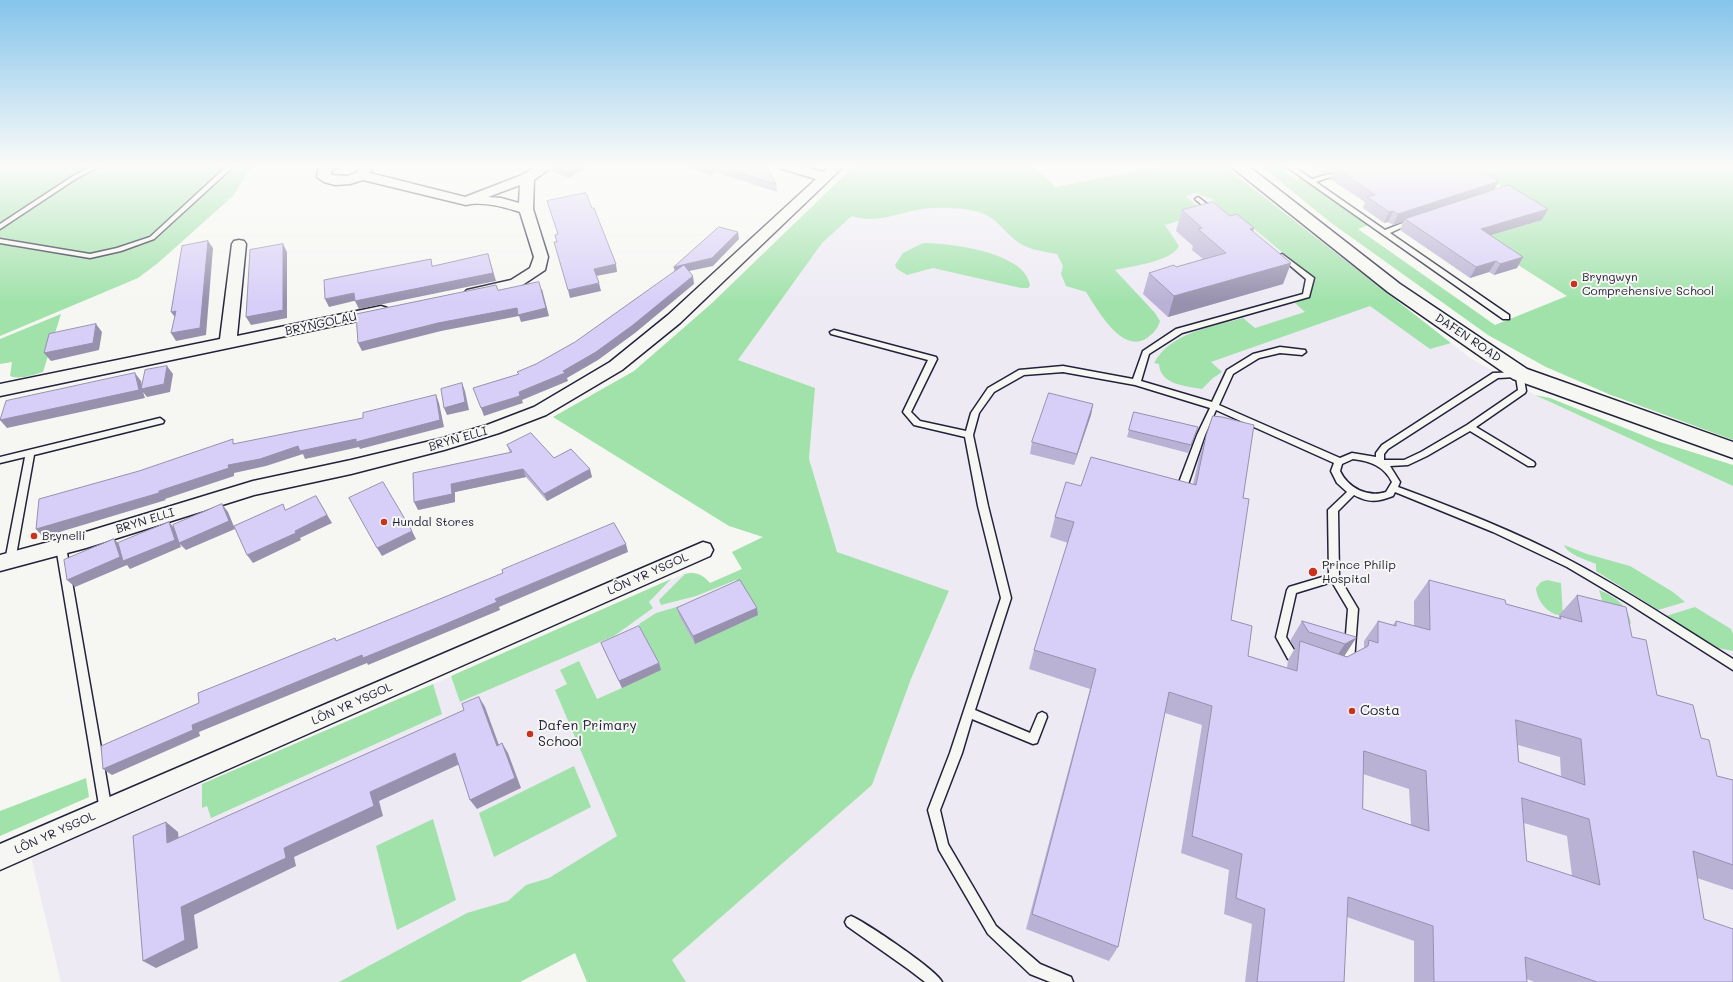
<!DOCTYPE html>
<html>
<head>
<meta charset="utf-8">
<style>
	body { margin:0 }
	canvas { display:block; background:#f6f6f2 }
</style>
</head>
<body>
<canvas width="1733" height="982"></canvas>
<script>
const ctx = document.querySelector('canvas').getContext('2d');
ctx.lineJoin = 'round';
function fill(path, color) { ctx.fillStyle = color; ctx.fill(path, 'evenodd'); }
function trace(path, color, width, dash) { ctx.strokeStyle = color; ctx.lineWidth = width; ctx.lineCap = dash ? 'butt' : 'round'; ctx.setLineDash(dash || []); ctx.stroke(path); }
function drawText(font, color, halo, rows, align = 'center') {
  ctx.font = font + ' Mali,sans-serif'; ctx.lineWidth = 4; ctx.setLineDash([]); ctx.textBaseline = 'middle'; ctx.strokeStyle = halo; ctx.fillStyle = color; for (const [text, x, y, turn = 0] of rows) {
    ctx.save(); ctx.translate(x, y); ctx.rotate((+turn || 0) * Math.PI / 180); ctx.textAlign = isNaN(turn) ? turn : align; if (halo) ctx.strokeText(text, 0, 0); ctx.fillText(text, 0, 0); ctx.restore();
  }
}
const built = new Path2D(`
	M1231,171L1470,358L1535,395L1733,486V982H686L672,960L872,785L911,679L949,592L837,553L809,459L815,388L738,360L822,243L901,174L1063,212Z
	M763,537L575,953L520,982H61L31,857L552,633L681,575L691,572L699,574L710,583L742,569L732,552Z`);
const green = new Path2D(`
	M0,165H257L247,173L234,195L158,263L138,278L0,336Z
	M855,165H1031L1056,187L1166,165H1223L1451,343L1430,349L1370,306L1211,362L1222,372L1213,378L1202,389C1186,386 1160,385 1159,364L1154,363C1171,332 1212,327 1243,318L1255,328L1305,312L1295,303L1309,296L1312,277L1252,227L1229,218L1212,199L1196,193L1186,196L1204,213L1165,225L1179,246C1171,262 1132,266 1115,270L1155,313L1160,321C1158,328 1154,333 1147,338C1121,355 1097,308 1086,292L1066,286L1061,274L1063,266L1057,254C1042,251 1026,250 1014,239C1004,231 997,219 984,214C968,207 934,206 917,210C894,214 876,224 852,216L822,243L738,360L815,388L809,459L837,552L949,591L911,679L872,785L672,960L686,982H587L575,953L520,982H339L467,913L508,901L526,885L549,878L617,836L555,690L567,684L560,670L579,661L597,699L622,688L642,633L639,624L656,613L742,588L736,580L696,596L661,605L659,600L685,574C696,571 703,575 710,583L742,569L732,552L763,537L729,526L553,417L634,371L711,304Z
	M1260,165H1283L1288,168L1282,170L1296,180L1303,178L1369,225L1358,229L1495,325L1567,296L1477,239L1542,220L1509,199L1514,195L1471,165H1733V440L1611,395L1546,367L1488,335L1330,222Z
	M923,243C949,243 1027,252 1030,286L1028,288H1021L933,268L907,275L897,269L895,265L903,253Z
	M61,314L43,372C33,375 20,380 10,376L12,362L0,364V339Z
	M1535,395L1550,398L1657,441L1733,465V486Z
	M1564,545L1587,554L1630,566L1673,592L1685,602L1658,610L1596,571V564C1587,560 1568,555 1564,545Z
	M671,579L649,602L653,608L614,636L460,702L451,676Z
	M1547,580L1561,583L1563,616C1549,615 1537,602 1536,588L1541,582Z
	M1599,590C1615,596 1628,606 1631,623L1626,628H1610Z
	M1695,607L1731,629L1733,634V651L1718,648L1666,616Z
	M433,684L442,714L211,818L207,806L202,808V784Z
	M574,766L591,807L494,857L479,813Z
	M86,778L89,797L0,836V811Z
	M433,819L456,900L397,930L376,846Z`);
const lane = new Path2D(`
	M94,165H102L77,178L0,229V224L73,176Z
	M228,165H235L154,239L121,251L90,258L0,243V239L90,254L117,248L150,237Z
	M1284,165H1291L1312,179L1329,174H1333V176L1316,182L1385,230L1410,220H1414V222L1390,233L1509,315V319H1503Z
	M1198,197L1216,211V213H1212L1196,200L1195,199Z
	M1282,254L1314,278L1309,297L1182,333L1149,354L1141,381L1212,402L1227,370L1253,354L1280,347L1305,350L1306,352L1302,355L1280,353L1259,358L1233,374L1219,405L1340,458L1352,453L1376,457V453L1382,445L1493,373L1523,372L1526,391L1525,393L1476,427L1534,462L1535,464L1534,466H1528L1470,431L1427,456L1408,465L1390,466L1400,482L1398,487C1457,509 1517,532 1573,562C1628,591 1680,626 1733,659V670L1626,602L1567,567L1493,532L1395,492L1393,496C1377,502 1369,503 1354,495L1338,511L1339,577L1358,609L1354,661L1353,664L1344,669L1340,667L1339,664L1344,659L1348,609L1332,582L1296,593L1286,637L1296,653L1305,656L1306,659L1305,662L1301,663L1288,659L1276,637L1287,590L1289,587L1329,575L1328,510L1347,492L1337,483L1331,471L1334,463L1216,410L1205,435L1185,493L1180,496L1175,493L1197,435L1210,408L1135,385L1063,372L1024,375L994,392L979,413L973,435L988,506L1011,598L975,710L1030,733L1038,714L1042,712L1046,714L1047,717L1037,743L1033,744L972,719L962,753L940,810L948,844L996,926L1040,964L1071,977L1073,982H1050L1030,974L988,934L939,850L928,810L950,753L1001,598L978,506L965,437L914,425L903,412L928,360L831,334L830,332L834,330L936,357L937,359L911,412L920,421L966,431L971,413L988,388L1019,370L1063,366L1133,379L1143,351L1176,329L1303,294L1306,279L1280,257V255ZM1516,377L1518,390L1467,425L1421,452L1404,460H1384V454L1388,449L1498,378ZM1353,459C1370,461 1384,466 1392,482L1386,492C1368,498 1348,488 1340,471L1342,464Z
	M160,418L164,421L163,423L34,455L15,561L13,564H7L5,561L25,457L0,463V457Z
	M61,543L64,544L66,547L112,811L110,815L106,817L102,815L100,811L56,547L58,544Z
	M851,916C865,922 937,970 942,982H925L908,969L847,926L845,922L847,918Z`);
const street = new Path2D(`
	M323,165H339L331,172V175L348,176L357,172L359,165H373L370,173L465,197L522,175L539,165H555L534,180L533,209L548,257L545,270L521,286L472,298L467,296L464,293L467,290L511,280L530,268L534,257L520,212C505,207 481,201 466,205L363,180L350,184L335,185L324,182L317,177L318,170ZM520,185L519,203L501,198L488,197Z
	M777,165H798L823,172L830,165H845L680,323L622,370L546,415L499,433L444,450L351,474L254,495L86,548L0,571V555L86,532L253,481L351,460L443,438L487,425L534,407L610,362L668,315L816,179L779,168Z
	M239,240L244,241L246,244L237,336L381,306L387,308L389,311L387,314L381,316L0,396V384L220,339L232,244L234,241Z
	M703,542L710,544L713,550L710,556L0,870V844Z`);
const secondary = new Path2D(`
	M1229,165H1247L1400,284L1527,369L1733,442V458L1513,379L1388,292Z`);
const wall = new Path2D(`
	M548,165H590L569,178L550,171Z
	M680,165H766L776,184L777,192L715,172L711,175Z
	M1311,165H1474L1499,181L1494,190L1548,209L1542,220L1491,235L1517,268L1494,275L1489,272L1470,278L1400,230L1403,222L1393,225L1388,222L1384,223L1363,208L1365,202L1330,179L1333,173H1322Z
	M1182,210L1230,216L1254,228L1253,232L1291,263L1283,284L1168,317L1143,294L1149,273L1176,267L1203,259L1192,250L1193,246L1176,231Z
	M1093,404L1091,415L1074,465L1030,454L1032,442Z
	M1134,412L1198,427L1188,453L1127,437Z
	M1213,416L1243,498L1231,620L1248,656L1287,668L1288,660L1295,648L1290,641L1302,621L1356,638L1344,656L1347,657L1364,648V641L1378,621L1393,625L1396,621L1414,626V601L1429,580L1506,604L1559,618V615L1577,595L1632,637L1657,695L1701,738L1717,776L1733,780V890L1697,878L1704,919L1733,982H1534L1527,979V982H1414V941L1347,917L1344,982H1245L1252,924L1224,914L1229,870L1181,853L1202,725L1165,713L1118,947L1109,961L1026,929L1090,689L1029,669L1034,650L1068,543L1050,537L1055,517L1081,486L1193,484L1199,458ZM1518,745L1560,757L1561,776L1519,762ZM1363,774L1409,789L1411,825L1363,809ZM1524,823L1567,836L1572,876L1527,861Z
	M507,445L554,458L592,477L547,501L526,477L455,492V502L418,510L510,453Z
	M677,608L758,615L695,644L679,615Z
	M601,643L659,663L661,670L622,688L604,650Z`);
const shadedWall = new Path2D(`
	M576,165H590L569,178L567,170Z
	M714,165L715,172L711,175L710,168Z
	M1499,181L1493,192L1405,219L1403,222L1393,225L1398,214Z
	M1548,209L1542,220L1474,240L1481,229Z
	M1393,211L1388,222L1384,223L1389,212Z
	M1254,228L1247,249L1250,229Z
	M738,232L739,239L713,266L675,274L674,267Z
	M208,241L213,248L206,335L176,341L171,333Z
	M283,244L287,252V318L251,325L246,317Z
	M488,254L496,281L359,309L355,301Z
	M1523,257L1517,268L1494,275L1500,264Z
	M1496,261L1489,272L1470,278L1476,267Z
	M1291,263L1283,284L1168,317L1174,296Z
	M616,264L617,272L596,276L594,269Z
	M693,276L694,284L635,333L598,360L567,378L568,381L522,400L523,403L484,416L481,408L519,392L563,371Z
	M599,283L601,291L570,298L568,290Z
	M542,289L549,316L521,322L519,316L441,331L362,351L358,343Z
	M354,293L358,300L329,307L325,299Z
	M176,311L177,320L171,312Z
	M96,324L102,332L99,350L51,361L44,353Z
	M167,366L173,374L170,392L147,397L143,392L145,398L7,428L0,420L135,373L141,381L143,389Z
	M462,383L465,391L469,410L447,415L444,408Z
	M436,395L439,403L444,427L360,449L359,447L305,459L303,454L266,466L234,473V476L165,499L166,500L43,537L36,529L159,491L228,465Z
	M1093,404L1091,415L1074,465L1077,454Z
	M523,469L526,477L455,492V502L418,510L414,502L451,484Z
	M590,469L592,477L547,501L544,494Z
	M316,496L332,523L300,538L301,540L253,563L247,555L295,531Z
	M222,504L228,512L235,529L186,550L180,544L181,547L130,569L127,565L75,587L67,580L114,539L122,547L169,522L175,529Z
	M412,531L416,539L382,556L377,548Z
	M626,544L628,552L499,607L500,610L368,665L367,663L199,732L200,736L112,775L103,769L192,725L495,599Z
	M757,608L758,615L695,644L693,636Z
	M1356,638L1343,658L1332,663L1345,644Z
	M659,663L661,670L622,688L619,681Z
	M479,697L485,707L503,756L497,746Z
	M502,743L508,753L521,788L477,809L470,800Z
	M455,753L462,763L379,801L383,816L294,857L296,866L194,915L198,948L156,968L143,961L181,907L284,848L370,792Z
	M166,822L178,832L180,852L167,843Z`);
const building = new Path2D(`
	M552,165H576L567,170Z
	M702,165H713L710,168Z
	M715,165H766L776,184Z
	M1339,165H1474L1499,181L1398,214L1393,211L1389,212L1367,197L1375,195L1335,167L1339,166Z
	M1509,185L1548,209L1481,229L1523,257L1500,264L1496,261L1476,267L1405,219Z
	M586,193L592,208H594L616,264L594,269L599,283L568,290L554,242H557L555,235L558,234L547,201Z
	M1213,202L1230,216L1237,214L1254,228L1250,229L1291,263L1174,296L1149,273L1174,265L1176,267L1226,253L1198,229L1202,228L1182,210Z
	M719,227L738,232L712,258L674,267Z
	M208,241L200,328L171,333L176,311L171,312L182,246Z
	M283,244V310L246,317L250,250Z
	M488,254L493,273L355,301L354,293L325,299L324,280L431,259L432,266Z
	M684,265L693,276L633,325L596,352L563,371L565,373L519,392L520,396L481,408L473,388L519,374L517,372L536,364L575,342Z
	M539,282L546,308L518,315L517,308L438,323L358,343L356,314L496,285L498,290Z
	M96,324L93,343L44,353L49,334Z
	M167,366L164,384L141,389L145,370Z
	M135,373L139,390L0,420L6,401Z
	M462,383L465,402L444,408L441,389Z
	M1049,393L1093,404L1077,454L1032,442Z
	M436,395L440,420L356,442V439L300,451L298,446L260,459L228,465L229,468L159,491V493L36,529L39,499L139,471L233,439V444L363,418V413Z
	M1134,412L1198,427L1191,445L1129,430Z
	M1213,416L1222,417L1254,425L1243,498L1249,499L1231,620L1252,626L1248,656L1297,671L1300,641L1347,657L1368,646L1369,640L1378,643V621L1396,626V621L1430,630L1429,580L1505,600L1506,604L1561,619L1560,616L1582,622L1577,595L1626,607L1632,637L1646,640L1657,695L1693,705L1701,738L1709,740L1717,776L1733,780V865L1693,851L1704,919L1733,929V982H1597L1525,957L1527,982H1434L1433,926L1348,897L1344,982H1257L1265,909L1236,898L1242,854L1192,836L1212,706L1169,692L1118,947L1032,914L1096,669L1034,650L1074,522L1055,517L1066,482L1081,486L1091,457L1196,485L1206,436ZM1516,720L1581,739L1585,785L1519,762ZM1364,751L1426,771L1429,831L1363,809ZM1522,798L1589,819L1600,885L1527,861Z
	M531,433L554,458L571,449L590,469L544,494L523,469L451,484L452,494L414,502L413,473L512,452L507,445Z
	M383,482L412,531L377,548L349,498Z
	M316,496L327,515L295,531L296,533L247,555L234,526L283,504L285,510Z
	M222,504L229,521L179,543L173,525Z
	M169,522L175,540L123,561L118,543Z
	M614,523L626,544L495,599L497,602L441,626L363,658L362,655L192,725L193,730L103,769L101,746L199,703L198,693L335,638L336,641L413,610L503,573L502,570Z
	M114,539L120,557L67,580L64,560Z
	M740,580L757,608L693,636L677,608Z
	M1302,621L1356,637V638L1345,644L1309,632Z
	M639,626L659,663L619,681L601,643Z
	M479,697L497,746L502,743L515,778L470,800L455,753L370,792L374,806L284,848L286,858L181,907L185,940L143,961L133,836L166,822L167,843L464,710L462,704Z`);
const markers = [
	[1574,284,4,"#c8321e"],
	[384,522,4,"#c8321e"],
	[34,536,4,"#c8321e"],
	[1313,572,5,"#c8321e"],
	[1352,711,4,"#c8321e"],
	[530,734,4,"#c8321e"]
];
const poiNames = [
	["Bryngwyn",1582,277],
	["Comprehensive School",1582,291],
	["Hundal Stores",392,522],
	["Brynelli",42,536],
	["Prince Philip",1322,565],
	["Hospital",1322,579]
];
const streetNames = [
	["BRYNGOLAU",321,324,-12],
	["DAFEN ROAD",1468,338,34],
	["BRYN ELLI",458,439,-16],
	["BRYN ELLI",145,521,-17],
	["LÔN YR YSGOL",648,574,-24],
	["LÔN YR YSGOL",352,704,-24],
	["LÔN YR YSGOL",55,833,-24]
];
const nearPoinames = [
	["Costa",1360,711],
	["Dafen Primary",538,726],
	["School",538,742]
];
fill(built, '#edeaf4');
fill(green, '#a1e2ab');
trace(lane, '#22223b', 3);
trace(street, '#22223b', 3);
trace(secondary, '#22223b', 3);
fill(lane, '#f6f6f2');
fill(street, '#f6f6f2');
fill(secondary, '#f6f6f2');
fill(wall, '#bab2d5');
fill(shadedWall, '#9791ae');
fill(building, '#d8cff8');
trace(building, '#9791ae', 1);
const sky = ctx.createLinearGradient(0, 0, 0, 302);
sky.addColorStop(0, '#85c4eb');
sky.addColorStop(0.55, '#fbfbf9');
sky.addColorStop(1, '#fbfbf900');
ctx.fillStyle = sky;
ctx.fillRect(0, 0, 1733, 302);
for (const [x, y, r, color] of markers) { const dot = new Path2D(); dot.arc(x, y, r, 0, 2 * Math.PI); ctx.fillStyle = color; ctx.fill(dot); trace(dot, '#f6f6f2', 1.5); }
drawText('12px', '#22223b', '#f6f6f2', poiNames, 'left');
drawText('12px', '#22223b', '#f6f6f2', streetNames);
drawText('14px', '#22223b', '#f6f6f2', nearPoinames, 'left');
</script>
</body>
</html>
